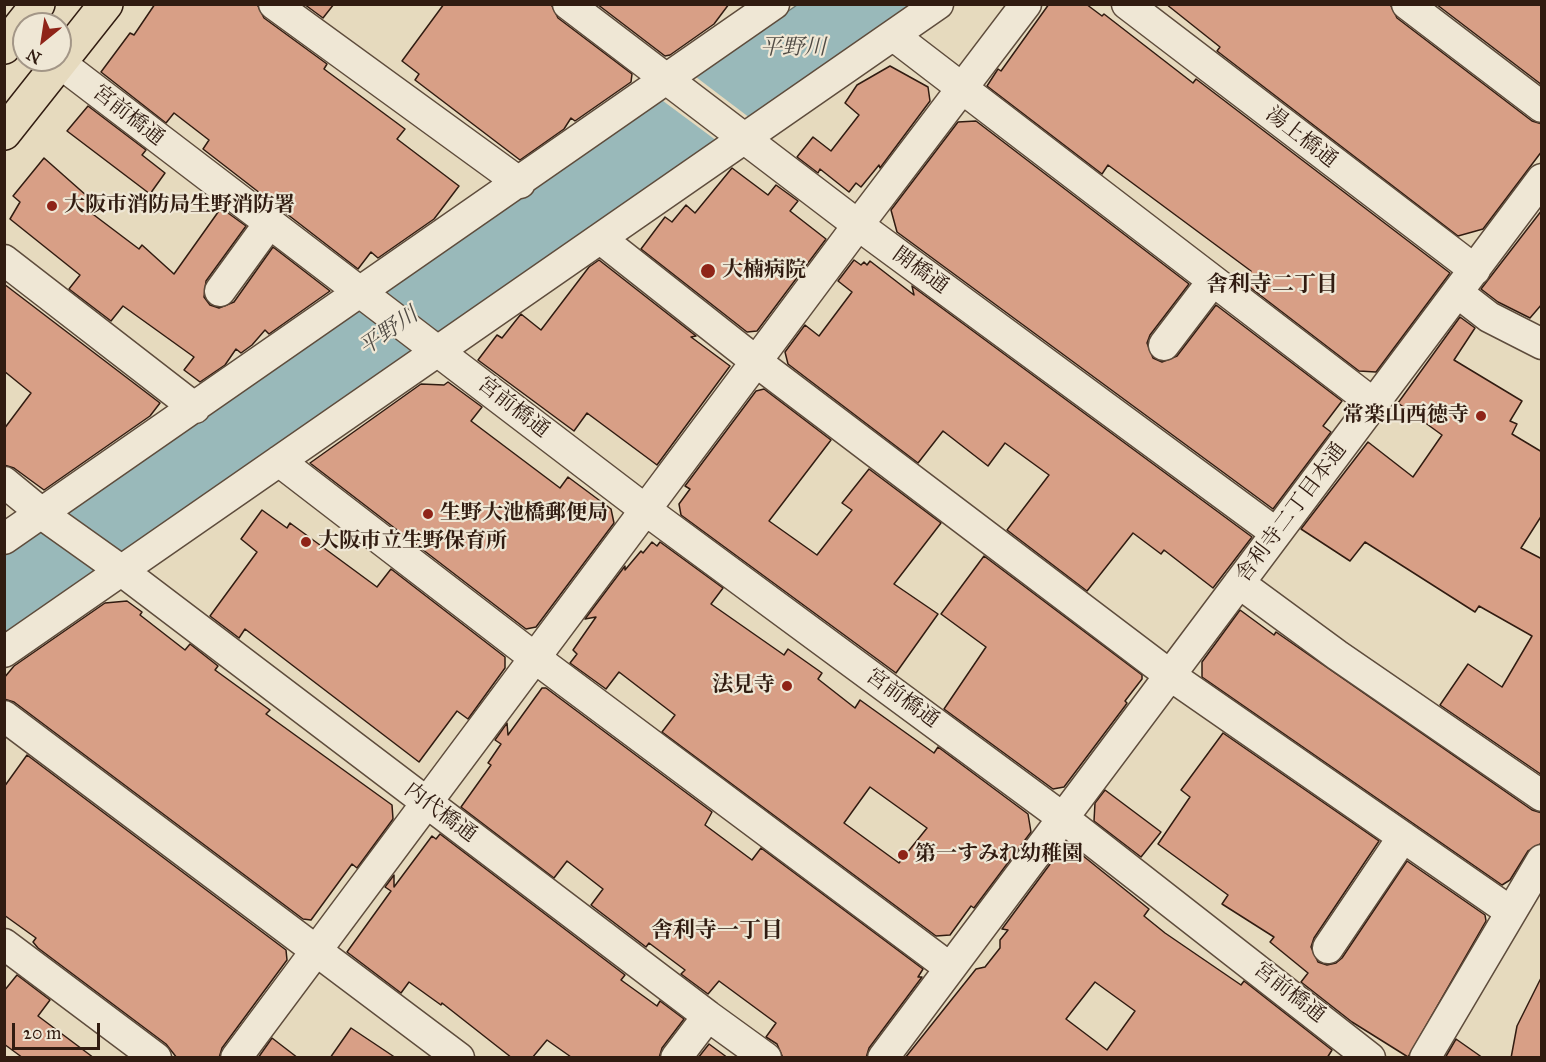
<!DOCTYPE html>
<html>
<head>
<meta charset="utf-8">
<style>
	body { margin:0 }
	#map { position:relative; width:1546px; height:1062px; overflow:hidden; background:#e6dabe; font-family:"IM FELL Great Primer",serif }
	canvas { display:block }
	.frame { position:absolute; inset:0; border:6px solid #311c11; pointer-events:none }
	.north { position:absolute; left:12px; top:12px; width:60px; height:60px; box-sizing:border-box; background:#efe7d5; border:2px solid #a39687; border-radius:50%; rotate:210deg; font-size:16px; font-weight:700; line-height:24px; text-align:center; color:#311c11 }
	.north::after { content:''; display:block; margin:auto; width:21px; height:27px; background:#8f2418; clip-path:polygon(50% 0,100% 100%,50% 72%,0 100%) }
	.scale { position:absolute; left:12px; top:1023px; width:88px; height:27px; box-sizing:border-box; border:3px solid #311c11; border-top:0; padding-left:8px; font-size:18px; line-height:21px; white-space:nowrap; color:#311c11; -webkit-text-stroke:4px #efe7d5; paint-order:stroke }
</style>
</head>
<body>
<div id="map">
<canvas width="1546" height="1062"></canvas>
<div class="frame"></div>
<div class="north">N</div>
<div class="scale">20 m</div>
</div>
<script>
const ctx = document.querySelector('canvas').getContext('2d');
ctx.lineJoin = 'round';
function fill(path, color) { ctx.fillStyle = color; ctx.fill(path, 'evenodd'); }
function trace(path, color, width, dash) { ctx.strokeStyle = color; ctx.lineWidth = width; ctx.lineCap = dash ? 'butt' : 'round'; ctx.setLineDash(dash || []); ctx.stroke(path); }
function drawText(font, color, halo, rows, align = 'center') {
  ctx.font = font + ' "IM FELL Great Primer","Noto Serif JP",serif'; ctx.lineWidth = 4.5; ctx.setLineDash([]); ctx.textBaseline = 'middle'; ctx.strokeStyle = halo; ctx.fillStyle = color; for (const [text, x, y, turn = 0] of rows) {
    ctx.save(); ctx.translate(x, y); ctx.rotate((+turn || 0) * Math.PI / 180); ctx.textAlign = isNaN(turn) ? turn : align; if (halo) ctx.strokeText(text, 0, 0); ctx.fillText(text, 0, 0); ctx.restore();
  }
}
const water = new Path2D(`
	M797,5H917L5,637V554Z`);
const pier = new Path2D(`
	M692,74L754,121L721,144L659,98Z`);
const building = new Path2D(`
	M155,4H257L264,18L327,64L324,69L405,129L397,139L459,186L434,219L378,258L371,252L358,269L203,149L209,140L174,113L166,123L101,72L130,33L134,35Z
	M304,4H334L323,18Z
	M444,4H551L558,18L632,74L631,82L575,121L571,118L564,129L520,160L415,80L419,74L402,61Z
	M597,4H729L714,24L670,55L665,56Z
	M1049,4H1086L1102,16L1104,14L1193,83L1196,79L1450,273L1376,372L1359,371L1243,282L1251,271L1108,165L1102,174L987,86L998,69L1001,71Z
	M1166,4H1390L1397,18L1532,121L1542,124V151L1483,229L1458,236L1217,51L1220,47Z
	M1436,4H1542V85Z
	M890,66L928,87L930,101L880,168L879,165L861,187L856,183L849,192L820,169L818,173L797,157L813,137L831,151L859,115L845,103L857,85Z
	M88,106L146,150L142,155L165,173L150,194L67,131Z
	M976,121L1189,284L1150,335L1147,343L1153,358L1162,362L1177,356L1216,305L1342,401L1323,426L1331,432L1273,509L897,232L891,210L958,122Z
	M44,158L96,204L90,212L139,249L142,245L174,274L221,208L246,226L206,281L204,297L210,305L219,308L234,302L273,247L330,291L269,334L265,330L252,345L241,353L236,349L225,365L200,382L184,370L194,357L123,306L111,321L69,289L80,275L10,219L20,202L13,196Z
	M732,168L768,195L776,185L798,201L790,211L826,239L757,331L747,332L641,249L665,217L672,222L686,205L695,213Z
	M1542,210V304L1530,318L1498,302L1481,289Z
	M599,260L696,336L691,337L730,366L657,465L587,413L574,431L478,360L497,335L502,338L521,314L541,330L589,267Z
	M854,260L861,265L864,262L867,265L870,261L914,295L912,286L1252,537L1213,588L1164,550L1161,554L1133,533L1087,591L1007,530L1049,475L1005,443L988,466L943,431L918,463L788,364L785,352L805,325L819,336L852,292L838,281Z
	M4,284L160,403L150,416L44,490L14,468L4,465V429L31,393L4,371Z
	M1460,317L1475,328L1454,360L1522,401L1510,421L1517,424L1512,434L1542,452V515L1521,548L1542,559V775L1440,705L1468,664L1502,687L1532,636L1479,606L1475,612L1365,542L1350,561L1301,529L1368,442L1413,477L1442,435L1398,403Z
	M448,382L482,407L471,421L560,488L568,477L611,509L614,523L536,627L526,629L310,463L421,384L444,385Z
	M764,389L831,440L769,521L817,555L852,510L842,503L869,469L941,523L894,584L938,614L896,673L681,515L679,504L690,489L685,486L756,391Z
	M262,510L287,528L290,523L377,587L391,569L505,657V668L468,719L457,711L419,762L245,629L239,638L210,616L257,552L241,539Z
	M652,542L657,546L660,542L723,588L711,604L784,655L788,649L822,673L818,679L855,708L860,700L934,753L938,747L1028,814L1031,832L974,908L971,906L950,935L936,936L662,732L675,715L619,672L606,689L570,663L577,654L573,650L596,617L585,619L625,566V570L641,551L643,553ZM870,787L927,828L899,863L844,823Z
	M984,556L1142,675V679L1125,701L1127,703L1125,706L1064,787L1053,789L944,709L986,647L941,614Z
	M127,601L142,612L140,615L185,650L190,644L218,666L215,670L270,710L266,714L392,805L393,819L357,868L352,864L311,920L303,919L14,702L4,699V678L14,666L105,603Z
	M1240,610L1274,635L1276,632L1532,810L1542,813V843L1528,851L1510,880L1502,885L1202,677V662Z
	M542,688H546L712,812L705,825L752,860L761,848L923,969L918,977H922L869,1048L866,1058H783L777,1044L766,1037L776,1023L719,981L708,994L681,974L685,970L649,943L646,947L591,905L603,889L567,861L554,878L461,807L491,765L488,763L501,744L495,740L507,723L508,735Z
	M1223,733L1379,841L1314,938L1311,947L1318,962L1327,965L1336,963L1342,958L1407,861L1485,915L1486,921L1408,1057L1352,1022L1301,982L1308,973L1270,942L1274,937L1222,904L1228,895L1158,844L1190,797L1181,790Z
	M27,755L286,950L287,960L222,1048L219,1058H177L166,1044L38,948L33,942L36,938L4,915V787Z
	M1105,790L1161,832L1141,857L1094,821L1095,803Z
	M440,834L625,975L621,980L657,1006L660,1001L684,1019L662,1048L659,1058L571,1057L547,1040L532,1058H512L442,1003L441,1005L409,982L401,993L347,952L391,891L385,887L394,875V887L432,836L436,839Z
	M1077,851L1149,909L1144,916L1165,933L1241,985L1244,981L1332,1050L1327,1058H905L976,969L985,967L1000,948V940L1008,930L1002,929L1059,852ZM1095,982L1135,1011L1107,1050L1066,1019Z
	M17,975L50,1000L38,1016L94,1058H23L4,1044V991Z
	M1542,976V1058H1511L1517,1026Z
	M351,1028L396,1058H330Z
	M272,1038L298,1058H258Z
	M1456,1039L1483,1058H1445Z
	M709,1044L728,1058H698Z`);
const minor = new Path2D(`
	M274,4L520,183
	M568,4L858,225L1276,533
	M1127,4L1475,270
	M1407,4L1542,107
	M894,36L1374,404
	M60,63L647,511L1063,818L1370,1058
	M601,239L758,363L1171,676L1511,912
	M4,260L195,408
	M220,291L268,225
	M1458,293L1489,317L1542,344
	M1164,345L1212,282
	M279,461L535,658L950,968
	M4,482L49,519L122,571L708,1016L766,1058
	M4,539L774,4
	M1239,583L1337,655L1542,796
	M4,652L938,4
	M4,716L459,1058
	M4,944L156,1058
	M1328,948L1403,837
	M236,1058L858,225L1026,4
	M676,1058L708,1016
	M883,1058L1542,179
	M1425,1058L1542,860`);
const primary = new Path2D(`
	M4,47L38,4
	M4,133L106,4`);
const markers = [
	[52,206,6,"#8f2418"],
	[708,271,8,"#8f2418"],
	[1481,416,6,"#8f2418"],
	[428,514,6,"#8f2418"],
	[306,542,6,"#8f2418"],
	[787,686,6,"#8f2418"],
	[903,855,6,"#8f2418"]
];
const streetNames = [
	["宮前橋通",128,116,38],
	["湯上橋通",1301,138,38],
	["開橋通",920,271,36],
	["宮前橋通",513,408,38],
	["舎利寺二丁目本通",1292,513,-53],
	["宮前橋通",902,699,36],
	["内代橋通",440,813,37],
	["宮前橋通",1289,993,38]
];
const poiNames = [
	["大阪市消防局生野消防署",64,206],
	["大楠病院",722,271],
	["常楽山西徳寺",1469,416,"right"],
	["生野大池橋郵便局",440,514],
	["大阪市立生野保育所",318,542],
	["法見寺",775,686,"right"],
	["第一すみれ幼稚園",915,855]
];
const waterNames = [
	["平野川",793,49],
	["平野川",389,332,-35]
];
const neighbourhoodNames = [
	["舎利寺二丁目",1272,286],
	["舎利寺一丁目",717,932]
];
fill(water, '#99b9ba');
trace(water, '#6f7a76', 1.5);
fill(pier, '#e6dabe');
fill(building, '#d89f86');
trace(building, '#311c11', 1.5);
trace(minor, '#5e4c3c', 33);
trace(primary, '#311c11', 36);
trace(minor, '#efe7d5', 30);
trace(primary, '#e6dabe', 33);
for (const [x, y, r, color] of markers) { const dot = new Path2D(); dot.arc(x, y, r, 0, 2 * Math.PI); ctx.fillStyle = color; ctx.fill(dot); trace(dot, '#efe7d5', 2); }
drawText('21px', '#311c11', '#efe7d5', streetNames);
drawText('bold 21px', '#311c11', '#efe7d5', poiNames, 'left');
drawText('italic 22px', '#504b44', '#efe7d5', waterNames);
drawText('bold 22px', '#311c11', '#efe7d5', neighbourhoodNames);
</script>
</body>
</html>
